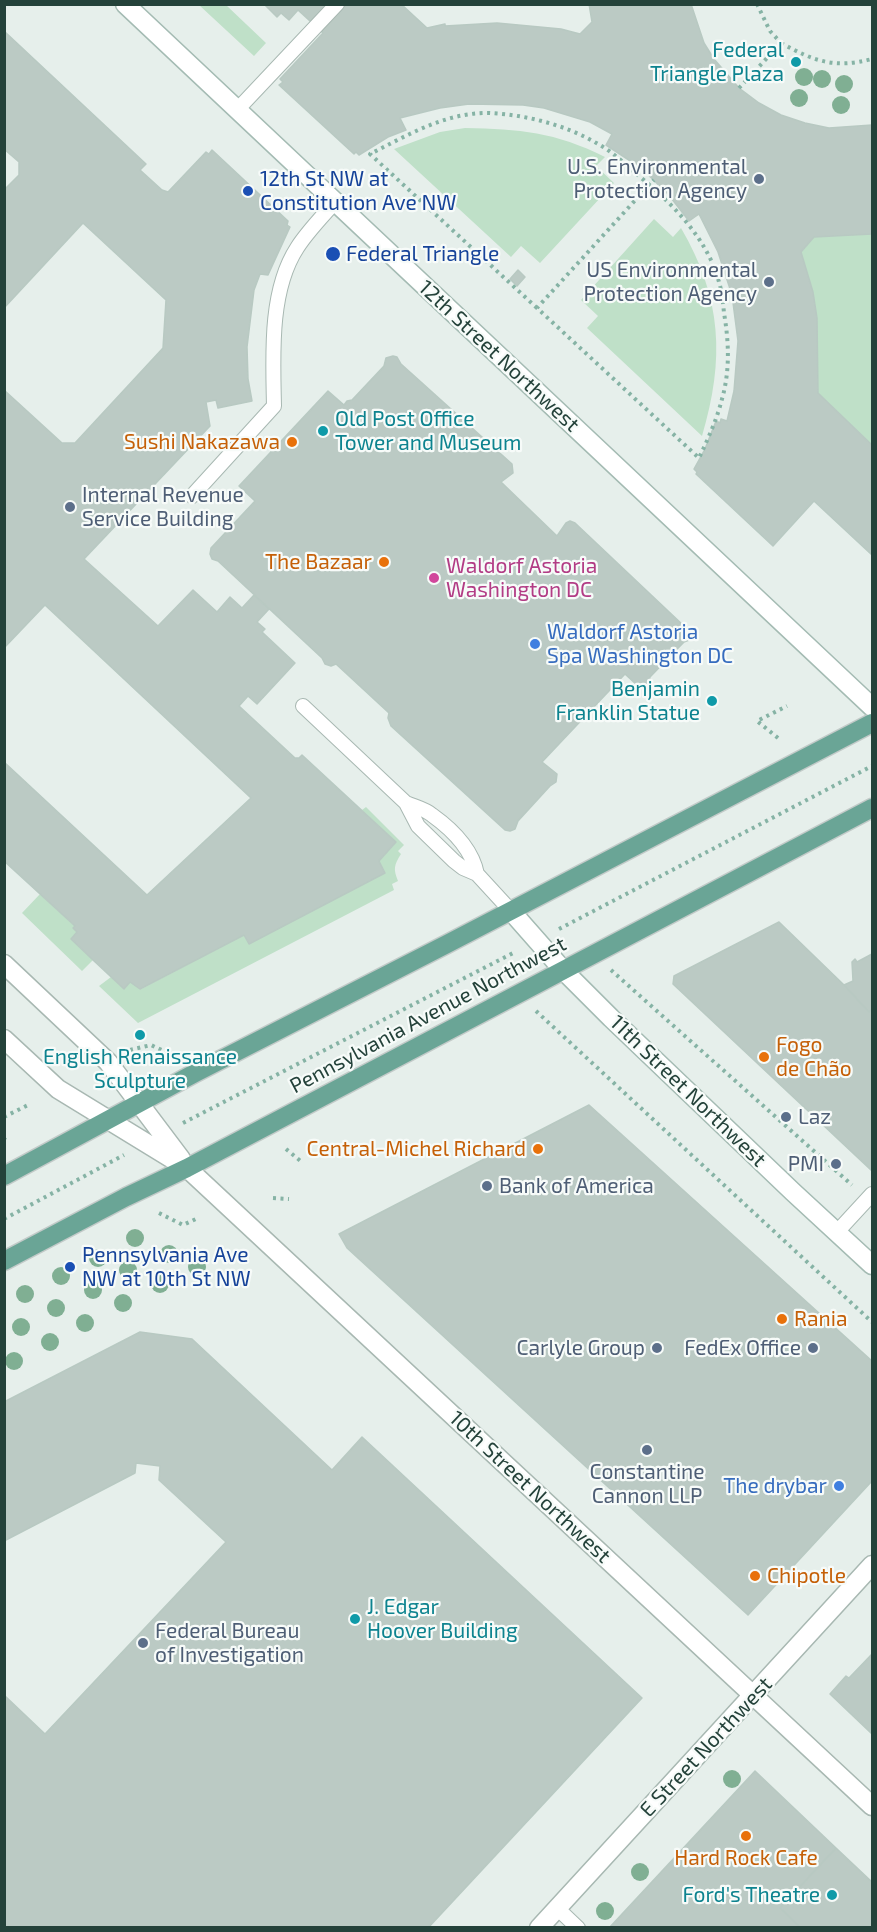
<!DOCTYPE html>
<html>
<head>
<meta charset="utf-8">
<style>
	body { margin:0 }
	#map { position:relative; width:877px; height:1932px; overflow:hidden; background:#e6efeb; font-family:"Exo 2",sans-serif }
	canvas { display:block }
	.frame { position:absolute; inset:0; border:6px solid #24423a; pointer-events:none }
</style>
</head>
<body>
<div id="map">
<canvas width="877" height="1932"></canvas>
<div class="frame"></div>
</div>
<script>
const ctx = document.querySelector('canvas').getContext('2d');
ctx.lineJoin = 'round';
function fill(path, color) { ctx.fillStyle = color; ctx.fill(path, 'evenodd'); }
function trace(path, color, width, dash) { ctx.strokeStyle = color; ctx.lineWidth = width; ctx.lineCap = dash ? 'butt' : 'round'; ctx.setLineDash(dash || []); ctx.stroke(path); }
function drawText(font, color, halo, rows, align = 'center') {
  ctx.font = font + ' "Exo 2",sans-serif'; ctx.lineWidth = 4.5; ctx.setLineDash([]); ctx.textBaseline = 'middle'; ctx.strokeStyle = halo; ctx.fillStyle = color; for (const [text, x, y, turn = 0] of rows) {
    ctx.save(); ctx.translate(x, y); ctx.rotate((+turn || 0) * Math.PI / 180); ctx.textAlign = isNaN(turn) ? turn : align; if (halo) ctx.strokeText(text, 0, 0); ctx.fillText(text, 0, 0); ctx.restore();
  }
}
const green = new Path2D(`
	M199,5H226L266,43L254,56Z
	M465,128C520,129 555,132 605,157L596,166L614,183L540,263L521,246L511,257L394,149L440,132Z
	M654,219L673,237L681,228C722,298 725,359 702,436L587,328L598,316L581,300Z
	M872,234V445L818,393L817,318L813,292L801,252L814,237Z
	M366,807L404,845L398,851L401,854C394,865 393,869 398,881L392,884L394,890L138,1023L99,986L111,977L124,989L130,982L141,989L244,935L249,944L384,873L379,861L396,842L362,810Z
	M40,894L75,926L73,928L77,932L71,939L93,960L82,971L22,913Z`);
const building = new Path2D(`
	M264,4H401L427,28L445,24V26L497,23L561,29L580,34L592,22L589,4H691L704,43L714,59L739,88L759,103L781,115L805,123L829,128L872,125V234L814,237L801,252L813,292L817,318L818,393L872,445V555L814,501L773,546L696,474L697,472L694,469L705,449L716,421L720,423L721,419L727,421L734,391L738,341L732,295L718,252L699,214L689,221L668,194L641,168L606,145L612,134L590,122L544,108L523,105L469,104L440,108L400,118L406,130L388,137L359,155L356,152L354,154L279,85L283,82L280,79L323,33L298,10L289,20L281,13L277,17Z
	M4,31L146,164L140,170L162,190L168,192L206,152L209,154L212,150L288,221L287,225L290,227L268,275L260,274L254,290L247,347L248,379L252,401L218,408L216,400L206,402L210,426L84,559L158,626L193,590L217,612L230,597L242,608L254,595L269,609L257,622L265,629L262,632L295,663L257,704L248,696L239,706L295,758H299L302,755L396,842L379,861L385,873L249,944L244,935L140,989L130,982L124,989L93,960L71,939L77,932L73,928L75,926L4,861V762L147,895L251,798L45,605L4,648V519L6,511L4,501V390L62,443H75L163,348L166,300L83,223L4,308V190L19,175V162L4,149Z
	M518,270L525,277L517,286L510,279Z
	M393,356L397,357L401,364L512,464L513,473L501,482L557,536L566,523L570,521L575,523L684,626L689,628L692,634L689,640L684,642L650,677L649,685L643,687L638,686L625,674L542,762L557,774L556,782L550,786L518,821L515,829L510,831L505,830L391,726L388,718L389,713L336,664L331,666L325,664L322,658L218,561L212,559L210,554L211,548L255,501L239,486L328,391L344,405L347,401L352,400L384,366L386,358Z
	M779,922L844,985L869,1012L872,1009V1171L673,984L674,976Z
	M872,954V1009L869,1012L844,985L853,981L852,962L855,959L857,962Z
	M589,1105L872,1361V1481L748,1615L347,1248L339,1234Z
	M140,1332L192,1339L332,1470L362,1437L642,1698L428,1928H4V1695L45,1734L226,1542L159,1480L160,1466L136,1463L135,1473L4,1541V1402Z
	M872,1654V1734L830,1694L846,1676L849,1678Z
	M755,1771L836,1848L780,1908L801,1928H609Z
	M836,1848L872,1882V1928H801L780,1908Z`);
const path = new Path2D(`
	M781,43C814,61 834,69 872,59
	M739,88L781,43L770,31L757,4
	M537,308L370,154C408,135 446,112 490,113C527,115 566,125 598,144C611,151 623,162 634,172C669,200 707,237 719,282C722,292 723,303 724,313C729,342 730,371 722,399C717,419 708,439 699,458L537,308L650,184L654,180
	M4,511H6
	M778,738L757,721L787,706
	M559,929L872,766
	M611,970L852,1185
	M536,1011L872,1322
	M130,1050L151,1045L174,1056
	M4,1117L28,1105
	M183,1123L515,952
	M4,1139L6,1140
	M286,1149L303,1163
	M273,1198L289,1199
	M159,1213L183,1225L198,1218
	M4,1219L124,1155`);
const service = new Path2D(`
	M237,110L337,4
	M192,496L274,406C273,357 269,291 297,248C307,232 322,217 335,202
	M303,706L406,803
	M477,874C472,849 453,830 432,815C425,809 415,807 406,803L418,826L454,861L463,868L477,874L511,911
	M837,1232L872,1194
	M557,1908L578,1928`);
const tertiary = new Path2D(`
	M4,964L108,1062L181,1159
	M4,1039L58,1089L187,1168L872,1806
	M539,1928L872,1565`);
const secondary = new Path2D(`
	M125,4L872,707
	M511,911L563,970L611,1018L793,1192L872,1265`);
const primary = new Path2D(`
	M4,1176L195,1073L447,944L872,723
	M4,1261L126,1197L187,1168L872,808`);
const trees = [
	[804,77],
	[822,79],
	[844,84],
	[799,98],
	[841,105],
	[135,1238],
	[169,1254],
	[98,1258],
	[197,1267],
	[128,1270],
	[61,1276],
	[160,1284],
	[93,1290],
	[25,1294],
	[123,1303],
	[56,1308],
	[85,1323],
	[21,1327],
	[50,1342],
	[14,1361],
	[732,1779],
	[640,1872],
	[605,1911]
];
const markers = [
	[796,62,6,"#0f9aa8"],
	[759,179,6,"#5c6f8a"],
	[248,191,6,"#1a4fb4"],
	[333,254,8,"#1a4fb4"],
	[769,282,6,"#5c6f8a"],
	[323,431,6,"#0f9aa8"],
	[292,442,6,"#e8710a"],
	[70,507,6,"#5c6f8a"],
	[384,562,6,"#e8710a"],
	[434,578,6,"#d1479c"],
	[535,644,6,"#3f7fe0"],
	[712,701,6,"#0f9aa8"],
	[140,1035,6,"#0f9aa8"],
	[764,1057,6,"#e8710a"],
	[786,1117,6,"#5c6f8a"],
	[538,1149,6,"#e8710a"],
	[836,1164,6,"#5c6f8a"],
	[487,1186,6,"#5c6f8a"],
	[70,1267,6,"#1a4fb4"],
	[782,1319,6,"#e8710a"],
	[657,1348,6,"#5c6f8a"],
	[813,1348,6,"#5c6f8a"],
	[647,1450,6,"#5c6f8a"],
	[839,1486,6,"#3f7fe0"],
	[755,1576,6,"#e8710a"],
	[355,1619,6,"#0f9aa8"],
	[143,1643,6,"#5c6f8a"],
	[746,1836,6,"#e8710a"],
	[832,1895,6,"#0f9aa8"]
];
const cultureNames = [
	["Federal",784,50],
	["Triangle Plaza",784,74],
	["Old Post Office",335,419,"left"],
	["Tower and Museum",335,443,"left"],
	["Benjamin",700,689],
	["Franklin Statue",700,713],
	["English Renaissance",140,1057,"center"],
	["Sculpture",140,1081,"center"],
	["J. Edgar",367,1607,"left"],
	["Hoover Building",367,1631,"left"],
	["Ford's Theatre",820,1895]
];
const serviceNames = [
	["U.S. Environmental",747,167],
	["Protection Agency",747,191],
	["US Environmental",757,270],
	["Protection Agency",757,294],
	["Internal Revenue",82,495,"left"],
	["Service Building",82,519,"left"],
	["Laz",798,1117,"left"],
	["PMI",824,1164],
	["Bank of America",499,1186,"left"],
	["Carlyle Group",645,1348],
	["FedEx Office",801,1348],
	["Constantine",647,1472,"center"],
	["Cannon LLP",647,1496,"center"],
	["Federal Bureau",155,1631,"left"],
	["of Investigation",155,1655,"left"]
];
const transitNames = [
	["12th St NW at",260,179],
	["Constitution Ave NW",260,203],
	["Federal Triangle",346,254],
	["Pennsylvania Ave",82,1255],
	["NW at 10th St NW",82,1279]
];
const streetNames = [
	["12th Street Northwest",499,356,43],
	["Pennsylvania Avenue Northwest",428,1015,-28],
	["11th Street Northwest",688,1091,44],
	["10th Street Northwest",530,1487,43],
	["E Street Northwest",706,1747,-47]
];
const foodNames = [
	["Sushi Nakazawa",280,442],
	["The Bazaar",372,562],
	["Fogo",776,1045,"left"],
	["de Chão",776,1069,"left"],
	["Central-Michel Richard",526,1149],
	["Rania",794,1319,"left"],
	["Chipotle",767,1576,"left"],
	["Hard Rock Cafe",746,1858,"center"]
];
const hotelNames = [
	["Waldorf Astoria",446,566],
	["Washington DC",446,590]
];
const shopNames = [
	["Waldorf Astoria",547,632],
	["Spa Washington DC",547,656],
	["The drybar",827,1486,"right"]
];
fill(green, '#bfe0c8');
fill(building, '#bbcac4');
trace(building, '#b8c9c2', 1.5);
trace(service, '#a8b8b2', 16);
trace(tertiary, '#a8b8b2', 21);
trace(secondary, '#a4bbb3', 21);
trace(primary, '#c2cac8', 21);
trace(path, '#86b3a5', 4, [3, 4.5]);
trace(service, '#fff', 14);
trace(tertiary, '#fff', 18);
trace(secondary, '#fff', 18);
trace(primary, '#6aa596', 18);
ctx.fillStyle = '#80af93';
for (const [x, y] of trees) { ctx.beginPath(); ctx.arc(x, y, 9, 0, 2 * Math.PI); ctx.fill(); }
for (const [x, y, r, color] of markers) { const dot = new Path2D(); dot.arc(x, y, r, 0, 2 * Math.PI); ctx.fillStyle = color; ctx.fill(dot); trace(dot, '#f7fbf9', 2); }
drawText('21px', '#0d838f', '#f7fbf9', cultureNames, 'right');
drawText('21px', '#4e5e75', '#f7fbf9', serviceNames, 'right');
drawText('21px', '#164399', '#f7fbf9', transitNames, 'left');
drawText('21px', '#24423a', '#f7fbf9', streetNames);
drawText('21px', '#c56008', '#f7fbf9', foodNames, 'right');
drawText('21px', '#b23c85', '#f7fbf9', hotelNames, 'left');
drawText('21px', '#366cbe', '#f7fbf9', shopNames, 'left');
</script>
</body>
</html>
